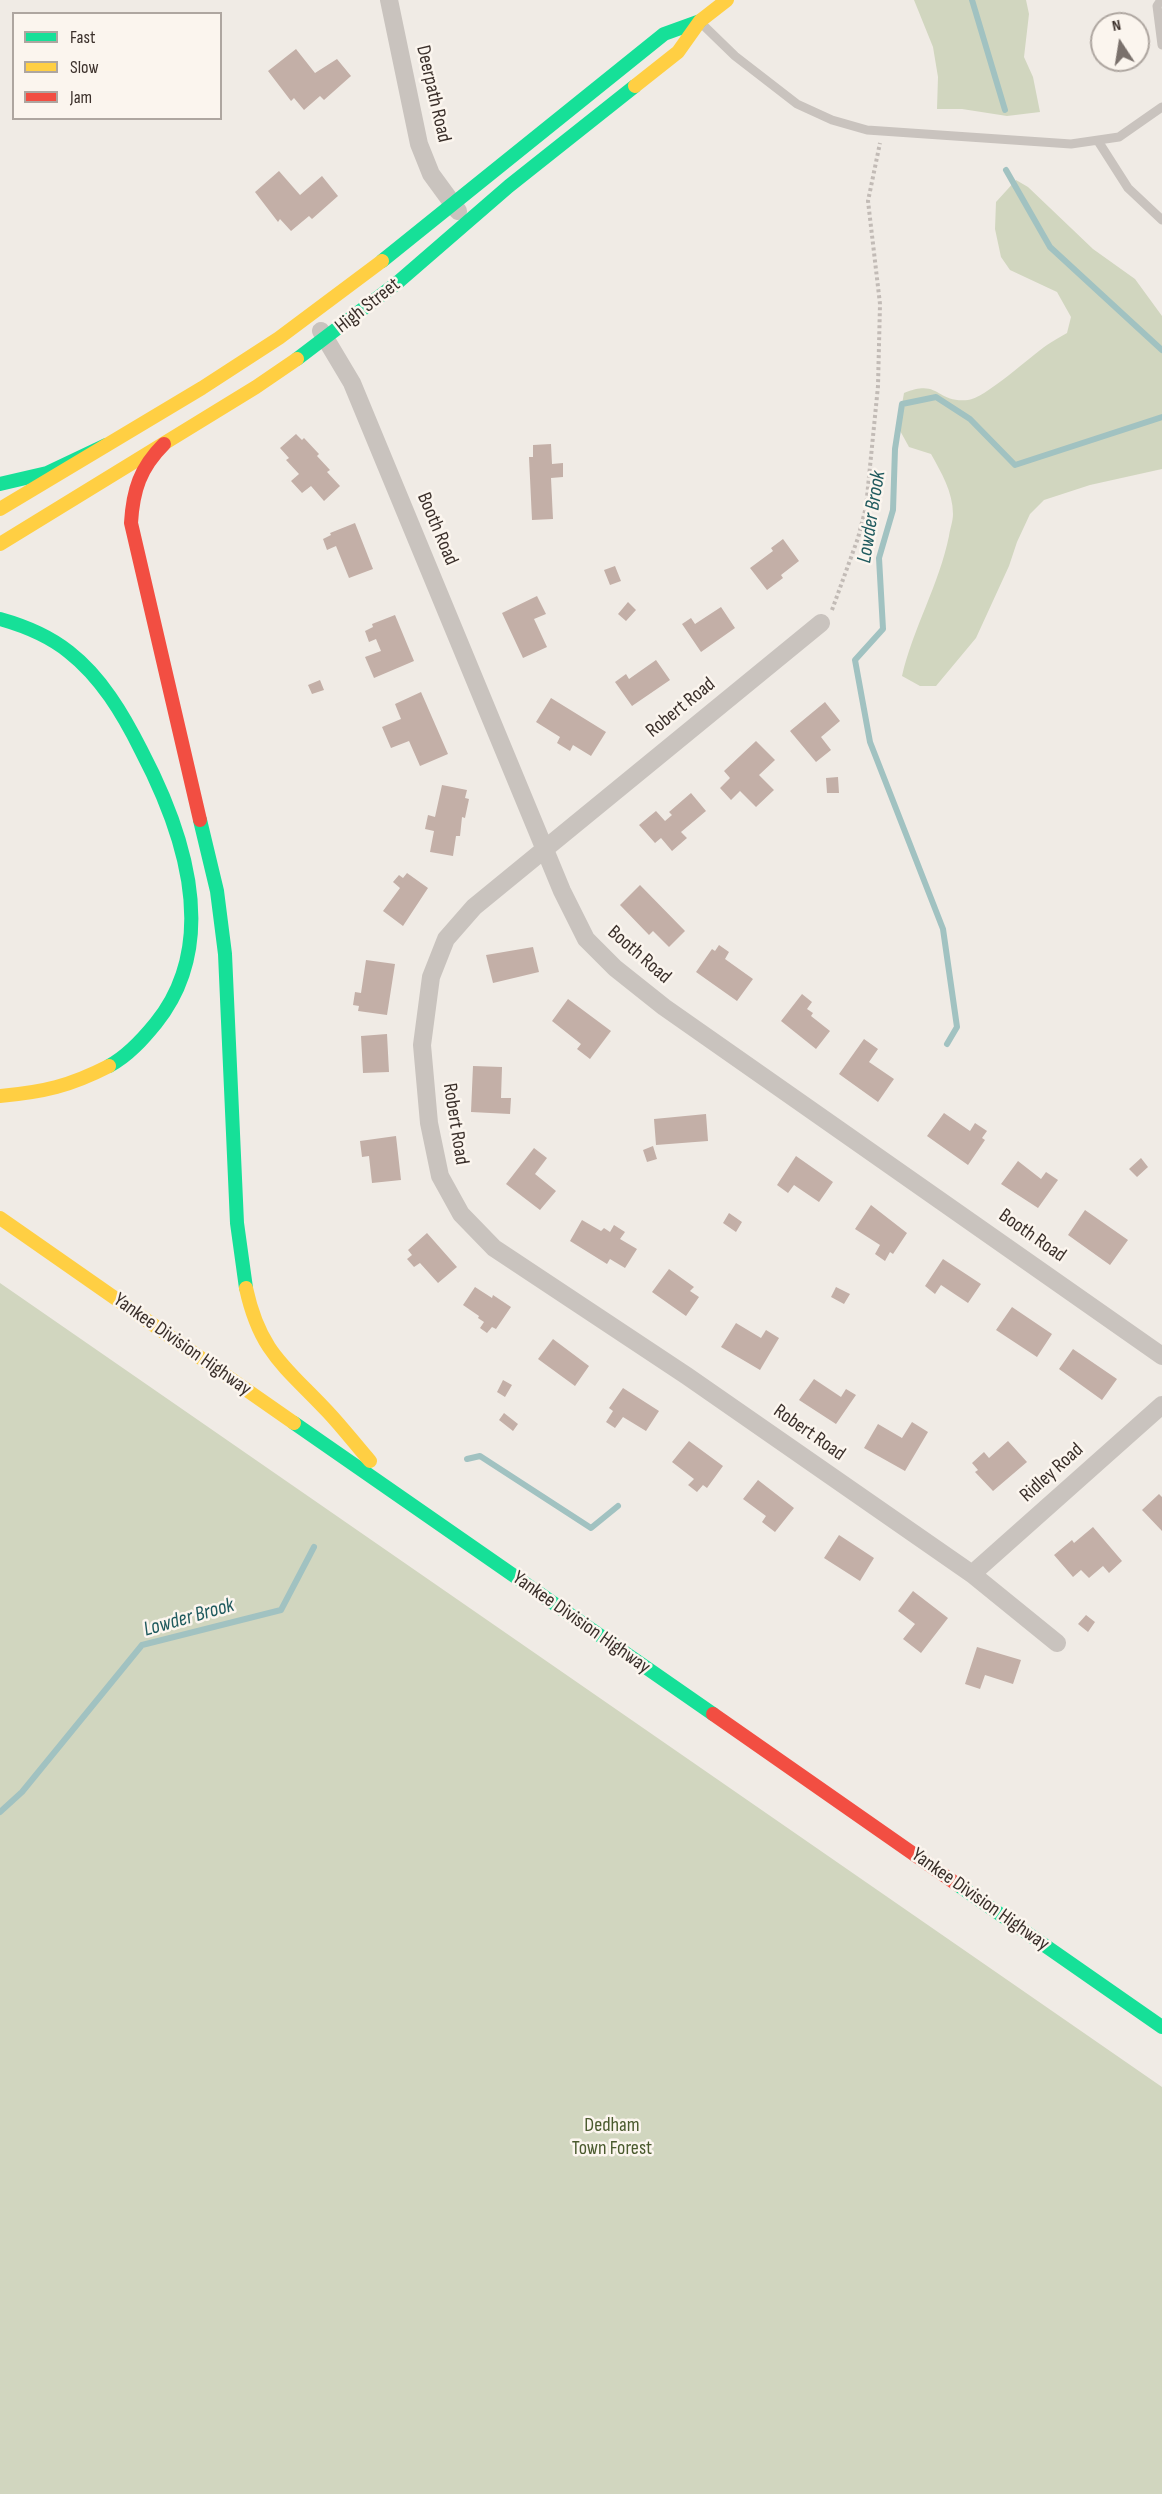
<!DOCTYPE html>
<html>
<head>
<meta charset="utf-8">
<style>
	body { margin:0 }
	#map { position:relative; width:1162px; height:2494px; overflow:hidden; background:#f0ebe5; font-family:"Sofia Sans Condensed",sans-serif }
	canvas { display:block }
	.legend { position:absolute; left:12px; top:12px; width:210px; height:108px; box-sizing:border-box; background:#fbf5ee; border:2px solid #aea6a0; margin:0; padding:8px 10px; list-style:none; font-size:18px; color:#3b302b }
	.legend li { display:flex; align-items:center; gap:12px; height:30px }
	.legend b { width:30px; border:2px solid #aea6a0 }
	.north { position:absolute; left:1090px; top:12px; width:60px; height:60px; box-sizing:border-box; background:#fbf5ee; border:2px solid #aea6a0; border-radius:50%; rotate:348deg; font-size:16px; font-weight:700; line-height:24px; text-align:center; color:#3b302b }
	.north::after { content:''; display:block; margin:auto; width:21px; height:27px; background:#7a716c; clip-path:polygon(50% 0,100% 100%,50% 72%,0 100%) }
</style>
</head>
<body>
<div id="map">
<canvas width="1162" height="2494"></canvas>
<ul class="legend">
<li><b style="height:8px;background:#16e098"></b>Fast</li>
<li><b style="height:8px;background:#ffcf43"></b>Slow</li>
<li><b style="height:8px;background:#f24e42"></b>Jam</li>
</ul>
<div class="north">N</div>
</div>
<script>
const ctx = document.querySelector('canvas').getContext('2d');
ctx.lineJoin = 'round';
function fill(path, color) { ctx.fillStyle = color; ctx.fill(path, 'evenodd'); }
function trace(path, color, width, dash) { ctx.strokeStyle = color; ctx.lineWidth = width; ctx.lineCap = dash ? 'butt' : 'round'; ctx.setLineDash(dash || []); ctx.stroke(path); }
function drawText(font, color, halo, rows, align = 'center') {
  ctx.font = font + ' "Sofia Sans Condensed",sans-serif'; ctx.lineWidth = 5; ctx.setLineDash([]); ctx.textBaseline = 'middle'; ctx.strokeStyle = halo; ctx.fillStyle = color; for (const [text, x, y, turn = 0] of rows) {
    ctx.save(); ctx.translate(x, y); ctx.rotate((+turn || 0) * Math.PI / 180); ctx.textAlign = isNaN(turn) ? turn : align; if (halo) ctx.strokeText(text, 0, 0); ctx.fillText(text, 0, 0); ctx.restore();
  }
}
const green = new Path2D(`
	M914,0H1026L1029,14L1024,57L1033,77L1040,112L1007,116L962,109H937L938,77L933,47Z
	M1016,180L1028,187L1093,249L1135,279L1162,316V469L1090,485L1044,500L1030,514L1017,542L1009,566L976,638L936,686H920L902,676C913,628 939,585 949,536C950,529 953,521 953,514C953,492 941,472 931,454L909,447L898,427L904,393C940,378 935,403 968,400C984,399 1032,355 1047,345C1053,341 1060,337 1067,333L1071,317L1057,292L1010,270L1001,257L995,229L996,202Z
	M0,1283L1162,2087V2494H0Z`);
const stream = new Path2D(`
	M972,0L1005,110
	M1006,170L1050,247L1162,350
	M947,1044L957,1027L943,929L870,742L855,660L883,629L879,558L893,510L895,449L902,404L936,397L970,419L1015,465L1162,417
	M467,1459L480,1456L591,1528L618,1506
	M0,1812L22,1792L142,1645L281,1610L314,1547`);
const building = new Path2D(`
	M296,49L315,73L337,59L351,76L324,100L320,96L304,110L294,98L291,101L268,71Z
	M279,171L300,195L322,176L338,196L312,219L309,216L291,231L280,219L278,222L255,192Z
	M296,434L302,440L304,438L319,454L317,456L330,470L327,472L340,486L324,501L311,486L302,493L291,481L299,474L286,460L289,458L280,448Z
	M551,444L552,464L563,463V477L551,478L553,519L532,520L529,457H533V445Z
	M355,523L373,569L349,578L336,546L327,550L323,539L331,535L330,533Z
	M783,539L799,561L781,575L783,578L767,590L750,568L773,551L771,548Z
	M615,566L621,581L610,585L604,570Z
	M537,596L546,614L534,619L547,647L523,658L502,613Z
	M628,602L636,610L626,621L618,614Z
	M721,607L735,628L701,652L682,624L691,618L695,624Z
	M395,615L414,661L374,678L365,657L381,651L376,639L369,642L365,631L373,627L372,624Z
	M656,660L670,680L632,706L615,682L626,674L629,679Z
	M320,680L324,690L312,694L308,685Z
	M421,692L448,754L420,766L409,741L391,748L382,727L401,719L395,704Z
	M551,698L606,732L591,756L573,745L570,751L557,743L560,737L536,722Z
	M825,702L840,721L821,737L831,750L816,762L790,731Z
	M756,741L775,760L759,775L774,790L756,807L740,791L731,800L720,788L730,778L724,771Z
	M838,777L839,793H827L826,778Z
	M442,785L467,790L465,798L469,799L465,818L462,817L460,836H456L453,856L430,852L434,831L425,829L428,815L435,817Z
	M691,793L706,811L681,832L687,838L672,851L661,838L655,843L639,825L656,811L665,821L672,815L669,812Z
	M407,873L428,888L403,926L383,911L400,888L393,882L399,875L403,878Z
	M640,885L685,931L669,947L653,931L649,935L620,905Z
	M719,945L729,952L725,959L753,979L737,1001L696,972L712,949L715,951Z
	M533,947L539,972L493,983L486,955Z
	M366,960L395,964L387,1015L358,1011L359,1006L353,1005L355,992L361,993Z
	M802,994L812,1002L807,1009L813,1013L811,1016L830,1031L816,1049L781,1021Z
	M568,999L611,1031L590,1059L577,1049L581,1044L552,1021Z
	M387,1034L389,1072L363,1073L361,1036Z
	M864,1039L878,1049L869,1062L894,1079L878,1102L839,1074Z
	M473,1066L502,1067L501,1098H511L510,1114L471,1112Z
	M944,1113L970,1131L975,1123L987,1131L982,1138L985,1140L968,1165L927,1136Z
	M706,1114L708,1141L656,1145L654,1119Z
	M396,1136L401,1180L372,1183L369,1156L362,1157L360,1141Z
	M653,1146L657,1159L647,1162L643,1150Z
	M534,1148L547,1158L535,1174L556,1191L540,1210L506,1184Z
	M796,1156L833,1182L819,1202L794,1185L788,1193L777,1185Z
	M1141,1158L1148,1167L1137,1177L1129,1169Z
	M1018,1161L1041,1179L1046,1172L1058,1180L1038,1208L1001,1184Z
	M871,1205L907,1233L893,1254L890,1252L885,1261L875,1254L880,1245L855,1229Z
	M1085,1210L1128,1240L1110,1265L1068,1235Z
	M729,1213L742,1222L736,1232L723,1223Z
	M582,1220L601,1231L604,1228L610,1232L614,1225L625,1232L620,1239L637,1249L625,1268L610,1259L607,1264L570,1241Z
	M427,1233L457,1267L438,1283L420,1263L414,1267L407,1259L412,1255L408,1250Z
	M943,1259L981,1284L968,1303L941,1285L935,1294L925,1286Z
	M669,1269L694,1287L690,1291L699,1297L686,1316L652,1292Z
	M475,1287L492,1298L493,1295L511,1307L496,1329L492,1327L487,1333L480,1328L484,1322L478,1318L479,1316L463,1305Z
	M836,1287L850,1294L844,1304L831,1297Z
	M1012,1307L1052,1334L1037,1357L996,1330Z
	M736,1323L761,1338L766,1330L779,1338L760,1370L721,1347Z
	M553,1339L589,1366L575,1386L538,1359Z
	M1073,1349L1117,1379L1102,1400L1059,1369Z
	M814,1379L841,1397L846,1389L856,1395L836,1424L799,1400Z
	M503,1380L512,1385L505,1397L497,1392Z
	M623,1388L659,1411L646,1431L623,1417L615,1428L606,1422L613,1411L609,1408Z
	M504,1413L518,1424L513,1431L499,1420Z
	M912,1422L928,1432L905,1471L864,1448L878,1424L902,1438Z
	M689,1441L723,1466L707,1488L703,1485L697,1492L688,1485L694,1479L672,1462Z
	M1008,1441L1027,1462L993,1491L975,1472L978,1470L972,1463L984,1452L989,1458Z
	M758,1480L794,1508L775,1532L762,1522L766,1516L743,1499Z
	M1159,1494L1162,1497V1531L1142,1510Z
	M1093,1527L1122,1561L1109,1573L1103,1566L1089,1578L1081,1570L1073,1577L1054,1555L1072,1540L1074,1543Z
	M839,1535L874,1558L860,1581L824,1558Z
	M913,1591L948,1618L921,1653L903,1639L915,1624L898,1611Z
	M1086,1615L1095,1622L1088,1632L1078,1624Z
	M977,1647L1021,1660L1013,1684L985,1675L980,1689L965,1684Z`);
const path = new Path2D(`
	M832,610L858,538L866,507L878,386L880,304L868,201L880,143`);
const lane = new Path2D(`
	M1161,0L1157,6L1162,45
	M701,23L735,56L797,104L832,120L867,130L1071,144L1119,137L1162,107
	M1098,141L1128,188L1162,220`);
const street = new Path2D(`
	M389,0L419,144L431,174L458,211
	M321,331L352,383L562,891L586,939L615,968L664,1007L1162,1356
	M821,623L474,907L446,939L431,977L422,1045L429,1123L440,1176L461,1214L494,1248L687,1376L972,1574L1057,1643
	M972,1574L1162,1405`);
const fast = new Path2D(`
	M382,261L664,34L700,21
	M297,359L397,283L509,186L635,86
	M0,484L47,473L106,445
	M0,619C25,626 48,635 69,652C101,677 123,714 141,750C184,832 221,942 156,1023C143,1039 128,1056 109,1066
	M200,820L217,891L225,954L237,1223L246,1288
	M294,1423L713,1714
	M958,1885L1162,2027`);
const slow = new Path2D(`
	M635,86L678,52L700,21L727,0
	M0,509L202,388L279,338L382,261
	M0,544L256,387L297,359
	M0,1096C44,1092 70,1086 109,1066
	M0,1218L294,1423
	M246,1288C260,1353 286,1367 328,1412C343,1428 356,1445 370,1461`);
const jam = new Path2D(`
	M164,444C140,468 133,490 131,523L200,820
	M713,1714L958,1885`);
const streetNames = [
	["Deerpath Road",433,94,77],
	["High Street",368,306,-38],
	["Booth Road",437,529,67],
	["Robert Road",681,708,-39],
	["Booth Road",639,955,41],
	["Robert Road",455,1124,81],
	["Booth Road",1032,1236,35],
	["Yankee Division Highway",182,1345,35],
	["Robert Road",809,1433,35],
	["Ridley Road",1052,1473,-42],
	["Yankee Division Highway",581,1623,35],
	["Yankee Division Highway",980,1900,35]
];
const parkNames = [
	["Dedham",612,2126],
	["Town Forest",612,2149]
];
const waterNames = [
	["Lowder Brook",872,517,-81],
	["Lowder Brook",189,1618,-16]
];
fill(green, '#d1d6bf');
trace(stream, '#a1c2c1', 6);
fill(building, '#c3afa7');
trace(path, '#c2bbb6', 4, [3, 3]);
trace(lane, '#c9c3be', 9);
trace(street, '#c9c3be', 18);
trace(fast, '#16e098', 14);
trace(slow, '#ffcf43', 14);
trace(jam, '#f24e42', 14);
drawText('20px', '#3b302b', '#fbf5ee', streetNames);
drawText('20px', '#4a5a2e', '#fbf5ee', parkNames);
drawText('italic 21px', '#1f5a5e', '#fbf5ee', waterNames);
</script>
</body>
</html>
